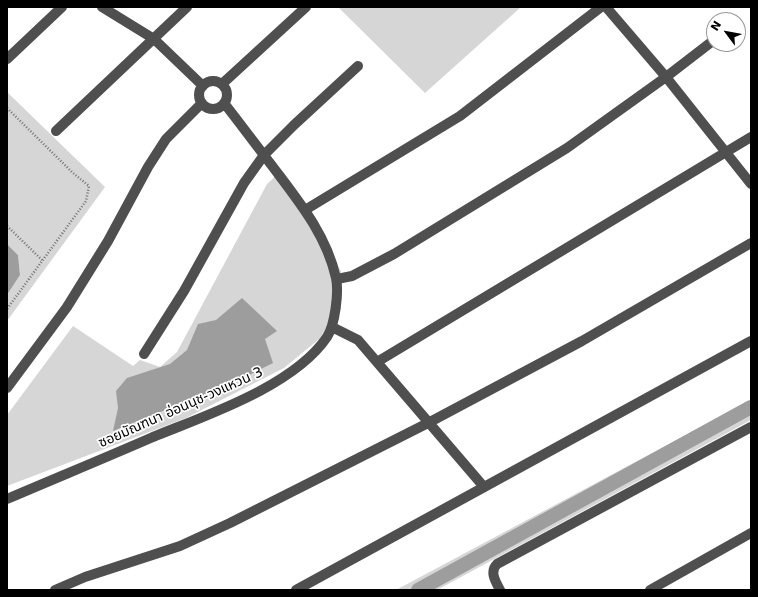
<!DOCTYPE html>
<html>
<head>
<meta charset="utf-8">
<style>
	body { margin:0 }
	#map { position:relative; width:758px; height:597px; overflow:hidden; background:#fff; font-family:"DejaVu Sans",sans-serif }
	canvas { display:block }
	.frame { position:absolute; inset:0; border:8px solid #000; pointer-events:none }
	.north { position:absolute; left:706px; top:12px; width:40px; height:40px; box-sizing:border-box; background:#fff; border:1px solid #999; border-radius:50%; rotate:302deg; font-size:11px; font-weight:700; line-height:16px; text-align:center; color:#000 }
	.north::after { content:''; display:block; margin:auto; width:14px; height:18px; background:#000; clip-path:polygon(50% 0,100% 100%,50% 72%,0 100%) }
</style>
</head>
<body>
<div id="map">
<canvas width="758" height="597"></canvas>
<div class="frame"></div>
<div class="north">N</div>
</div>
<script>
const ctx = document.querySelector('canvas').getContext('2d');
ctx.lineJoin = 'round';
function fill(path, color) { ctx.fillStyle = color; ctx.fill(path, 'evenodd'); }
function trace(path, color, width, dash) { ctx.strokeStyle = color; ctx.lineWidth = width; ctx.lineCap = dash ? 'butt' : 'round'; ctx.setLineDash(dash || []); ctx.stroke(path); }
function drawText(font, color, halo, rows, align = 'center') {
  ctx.font = font + ' "DejaVu Sans","Noto Sans Thai",sans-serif'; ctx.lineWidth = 3.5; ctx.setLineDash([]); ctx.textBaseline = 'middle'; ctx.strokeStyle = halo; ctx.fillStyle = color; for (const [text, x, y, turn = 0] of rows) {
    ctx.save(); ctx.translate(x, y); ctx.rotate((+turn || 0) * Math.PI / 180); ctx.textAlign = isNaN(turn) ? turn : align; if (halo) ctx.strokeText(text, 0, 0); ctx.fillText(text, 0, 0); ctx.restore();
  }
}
const green = new Path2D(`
	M338,7H521L425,93Z
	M7,92L105,187L7,321V295L20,275L18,255L7,244Z
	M281,171L341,271V309L319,339L284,368L186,418L7,486V415L73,326L133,366L140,360L160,367L177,352L267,184Z
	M751,400V420L437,590H396Z`);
const water = new Path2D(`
	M7,244L18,255L20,275L7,295Z
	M242,298L277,331L265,339L273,363L235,382L113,431L118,408L116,391L127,378L170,364L187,350L198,324L216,320Z`);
const canal = new Path2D(`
	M418,590L751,407`);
const path = new Path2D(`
	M7,108L73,173L89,186L86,201L7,309
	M7,226L42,260`);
const minor = new Path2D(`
	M102,7L154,39L203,86
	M606,7L666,77L751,184
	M7,59L62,7
	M199 95a14 14 0 1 1 28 0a14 14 0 1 1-28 0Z
	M222,84L306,7
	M56,131L187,7
	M305,210L460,116L601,7
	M337,279L352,276L394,254L567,148L666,77L714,40
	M332,327L358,340L484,487
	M144,354L184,291L244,183L264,155L294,125L358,66
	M377,362L751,137
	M7,388L67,307L108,241L148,167L166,139L202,103
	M7,499C56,478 105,458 153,437C207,415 294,386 327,337C335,325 339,292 336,278C327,237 301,204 276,171C259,149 242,126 224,103
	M55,590L85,577L180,546L230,523L428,423L582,341L751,243
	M296,590L751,341
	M500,590C496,582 489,572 497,564L751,427
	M650,590L751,533`);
const streetNames = [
	["ซอยมัณฑนา อ่อนนุช-วงแหวน 3",181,408,-24]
];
fill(green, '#d6d6d6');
fill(water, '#9d9d9d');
trace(canal, '#9d9d9d', 14);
trace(path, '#717171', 2.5, [1, 2]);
trace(minor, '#4f4f4f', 10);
drawText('14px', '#000', '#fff', streetNames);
</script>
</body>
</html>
